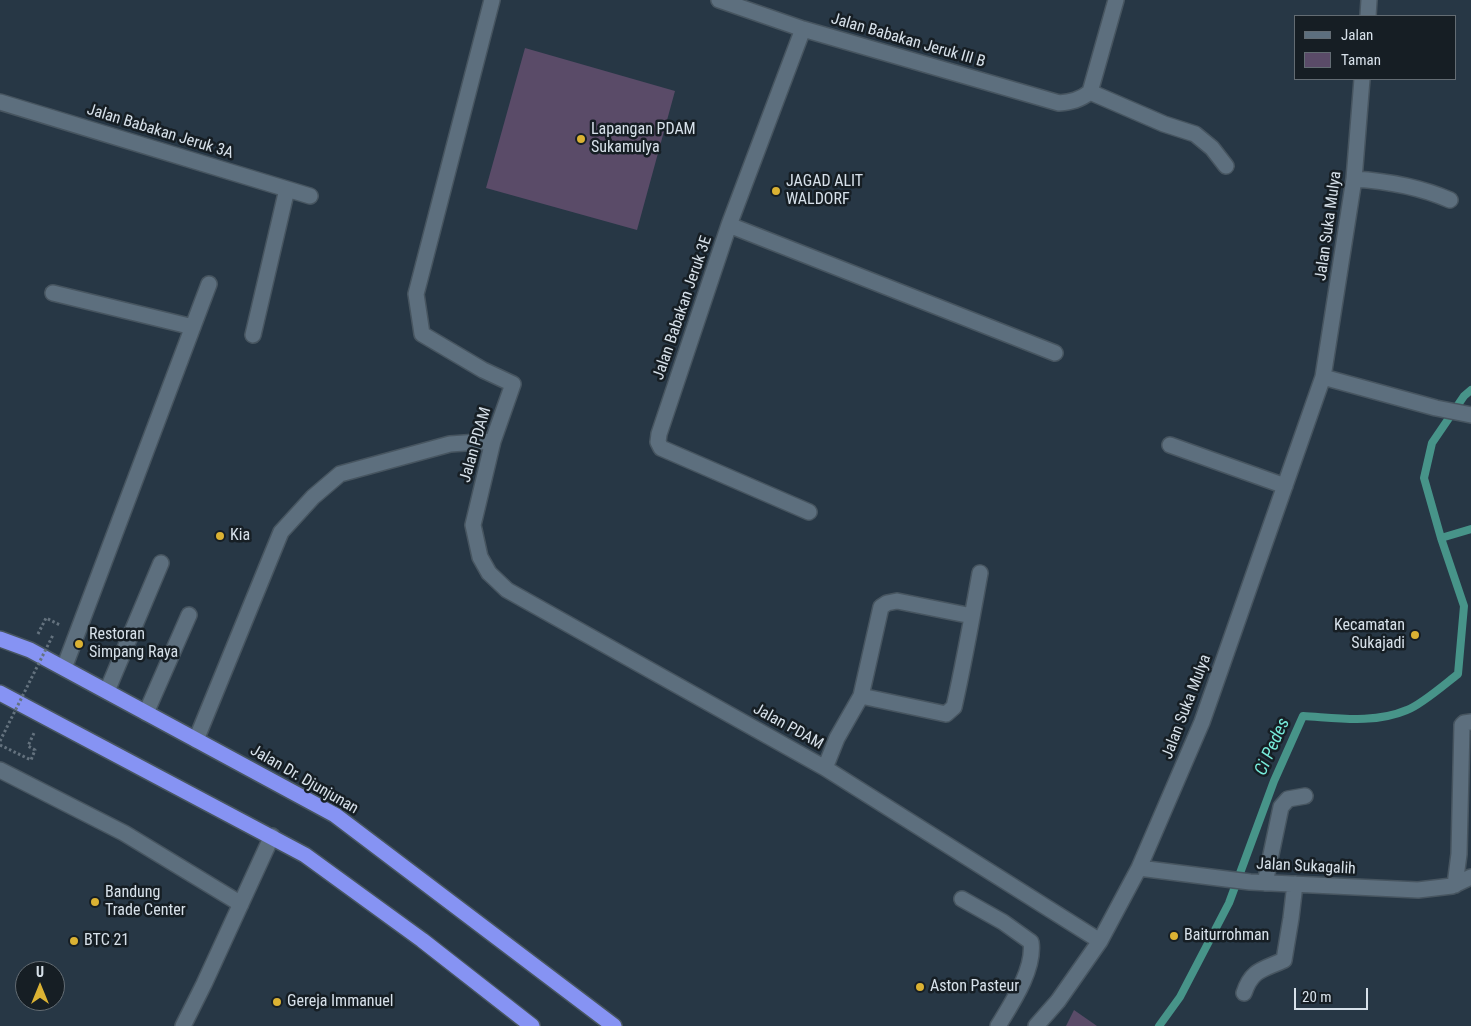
<!DOCTYPE html>
<html>
<head>
<meta charset="utf-8">
<style>
	body { margin:0 }
	#map { position:relative; width:1471px; height:1026px; overflow:hidden; background:#273745; font-family:"Roboto Condensed",sans-serif }
	canvas { display:block }
	.legend { position:absolute; left:1294px; top:15px; width:162px; height:65px; box-sizing:border-box; background:#161e24; border:1px solid #636c73; margin:0; padding:6px 9px; list-style:none; font-size:15px; color:#d7e1ea }
	.legend li { display:flex; align-items:center; gap:10px; height:25px }
	.legend b { width:25px; border:1px solid #636c73 }
	.north { position:absolute; left:15px; top:961px; width:50px; height:50px; box-sizing:border-box; background:#161e24; border:1px solid #636c73; border-radius:50%; rotate:0deg; font-size:14px; font-weight:700; line-height:20px; text-align:center; color:#d7e1ea }
	.north::after { content:''; display:block; margin:auto; width:18px; height:22px; background:#dbb233; clip-path:polygon(50% 0,100% 100%,50% 72%,0 100%) }
	.scale { position:absolute; left:1294px; top:988px; width:74px; height:22px; box-sizing:border-box; border:2px solid #d7e1ea; border-top:0; padding-left:6px; font-size:15px; line-height:18px; white-space:nowrap; color:#d7e1ea; -webkit-text-stroke:4px #161e24; paint-order:stroke }
</style>
</head>
<body>
<div id="map">
<canvas width="1471" height="1026"></canvas>
<ul class="legend">
<li><b style="height:6px;background:#5d6f7e"></b>Jalan</li>
<li><b style="height:14px;background:#5a4b68"></b>Taman</li>
</ul>
<div class="north">U</div>
<div class="scale">20 m</div>
</div>
<script>
const ctx = document.querySelector('canvas').getContext('2d');
ctx.lineJoin = 'round';
function fill(path, color) { ctx.fillStyle = color; ctx.fill(path, 'evenodd'); }
function trace(path, color, width, dash) { ctx.strokeStyle = color; ctx.lineWidth = width; ctx.lineCap = dash ? 'butt' : 'round'; ctx.setLineDash(dash || []); ctx.stroke(path); }
function drawText(font, color, halo, rows, align = 'center') {
  ctx.font = font + ' "Roboto Condensed",sans-serif'; ctx.lineWidth = 5; ctx.setLineDash([]); ctx.textBaseline = 'middle'; ctx.strokeStyle = halo; ctx.fillStyle = color; for (const [text, x, y, turn = 0] of rows) {
    ctx.save(); ctx.translate(x, y); ctx.rotate((+turn || 0) * Math.PI / 180); ctx.textAlign = isNaN(turn) ? turn : align; if (halo) ctx.strokeText(text, 0, 0); ctx.fillText(text, 0, 0); ctx.restore();
  }
}
const green = new Path2D(`
	M525,48L675,91L637,230L486,188Z
	M1074,1010L1097,1026H1066Z`);
const stream = new Path2D(`
	M1441,538L1471,529
	M1159,1026L1180,997L1229,903L1274,781L1303,716C1338,718 1374,724 1407,710C1421,705 1445,684 1458,674L1464,606L1441,538L1424,478L1432,443L1464,396L1471,390`);
const path = new Path2D(`
	M38,634L46,618L60,625
	M0,745L31,760L35,750L28,746L34,733`);
const minor = new Path2D(`
	M492,0L416,294L422,334L483,370L513,384L493,441L473,525L480,557L489,573L507,590L825,768L1100,941
	M719,0L803,29L1059,103C1071,102 1080,100 1090,92L1116,0
	M1368,16L1369,0
	M803,29L729,225L659,434L658,442L661,448L809,512
	M1090,92L1164,124L1195,134L1212,148L1226,166
	M0,102L310,196
	M1354,179C1387,181 1420,187 1450,200
	M729,225L1055,353
	M53,293L193,327
	M253,335L287,189
	M1323,377L1436,408L1471,415
	M1170,445L1285,486
	M972,616L897,601L887,603L881,607L861,696L946,714L954,707C964,663 972,618 980,573
	M64,668L209,284
	M107,691L161,563
	M146,713L189,615
	M196,740L281,532L313,497L340,474L450,444L493,441
	M825,768L837,738L861,696
	M0,770L124,833L241,904
	M1139,868L1250,882L1418,890L1452,886L1471,877
	M1265,883L1281,807L1288,799L1305,796
	M1455,885L1459,854L1462,725L1464,723L1471,722
	M962,899L1003,922L1031,942C1035,969 1012,1003 998,1026
	M1244,993C1252,969 1263,970 1284,960L1291,918L1295,884
	M183,1026L204,984L272,836
	M1036,1026L1058,1001L1100,941L1139,868L1202,722L1323,377L1354,179L1362,79`);
const highway = new Path2D(`
	M0,639L30,650L335,815L614,1026
	M0,693L305,855L422,940L532,1026`);
const pathBridge = new Path2D(`
	M0,741L53,635`);
const markers = [
	[581,139,5,"#dbb233"],
	[776,191,5,"#dbb233"],
	[220,536,5,"#dbb233"],
	[1415,635,5,"#dbb233"],
	[79,644,5,"#dbb233"],
	[95,902,5,"#dbb233"],
	[1174,936,5,"#dbb233"],
	[74,941,5,"#dbb233"],
	[920,987,5,"#dbb233"],
	[277,1002,5,"#dbb233"]
];
const streetNames = [
	["Jalan Babakan Jeruk III B",908,41,16],
	["Jalan Babakan Jeruk 3A",160,132,17],
	["Jalan Suka Mulya",1329,226,-82],
	["Jalan Babakan Jeruk 3E",683,308,-71],
	["Jalan PDAM",476,445,-74],
	["Jalan Suka Mulya",1187,707,-69],
	["Jalan PDAM",788,727,29],
	["Jalan Dr. Djunjunan",304,780,30],
	["Jalan Sukagalih",1306,867,3]
];
const poiNames = [
	["Lapangan PDAM",591,130],
	["Sukamulya",591,148],
	["JAGAD ALIT",786,182],
	["WALDORF",786,200],
	["Kia",230,536],
	["Kecamatan",1405,626,"right"],
	["Sukajadi",1405,644,"right"],
	["Restoran",89,635],
	["Simpang Raya",89,653],
	["Bandung",105,893],
	["Trade Center",105,911],
	["Baiturrohman",1184,936],
	["BTC 21",84,941],
	["Aston Pasteur",930,987],
	["Gereja Immanuel",287,1002]
];
const waterNames = [
	["Ci Pedes",1273,747,-66]
];
fill(green, '#5a4b68');
trace(stream, '#479489', 8);
trace(minor, '#475560', 18);
trace(highway, '#475560', 18);
trace(path, '#64727e', 3, [2.5, 2.5]);
trace(minor, '#5d6f7e', 15);
trace(highway, '#8693f3', 15);
trace(pathBridge, '#64727e', 3, [2.5, 2.5]);
for (const [x, y, r, color] of markers) { const dot = new Path2D(); dot.arc(x, y, r, 0, 2 * Math.PI); ctx.fillStyle = color; ctx.fill(dot); trace(dot, '#161e24', 2); }
drawText('16px', '#d7e1ea', '#161e24', streetNames);
drawText('16px', '#d7e1ea', '#161e24', poiNames, 'left');
drawText('italic 18px', '#77ebda', '#161e24', waterNames);
</script>
</body>
</html>
